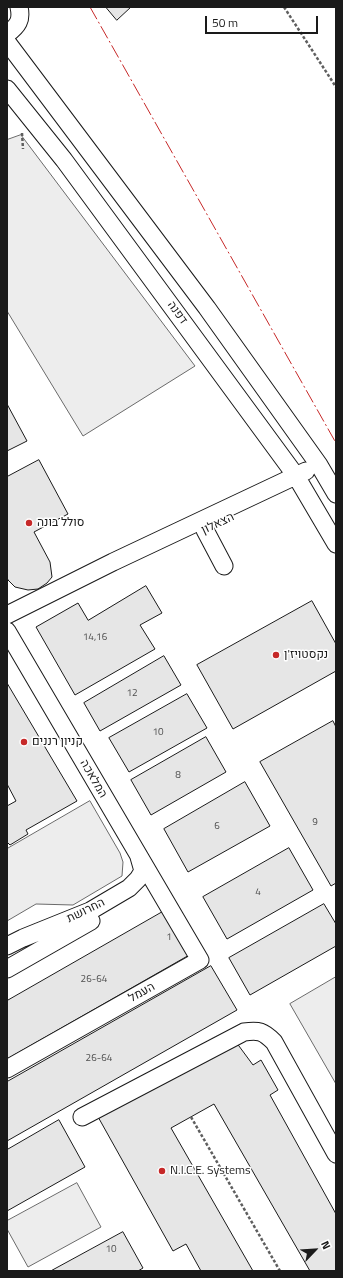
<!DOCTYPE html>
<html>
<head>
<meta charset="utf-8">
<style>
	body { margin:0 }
	#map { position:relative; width:343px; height:1278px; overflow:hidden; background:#fff; font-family:"Titillium Web",sans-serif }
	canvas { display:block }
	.frame { position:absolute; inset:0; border:8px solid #1a1a1a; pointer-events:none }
	.north { position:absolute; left:295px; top:1230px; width:40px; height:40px; -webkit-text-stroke:3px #fff; paint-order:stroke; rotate:65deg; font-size:11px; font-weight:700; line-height:16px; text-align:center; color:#1a1a1a }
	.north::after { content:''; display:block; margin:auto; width:14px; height:18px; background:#1a1a1a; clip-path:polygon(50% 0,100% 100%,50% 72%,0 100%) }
	.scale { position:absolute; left:205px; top:16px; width:113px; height:18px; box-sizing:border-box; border:2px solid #1a1a1a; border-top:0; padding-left:5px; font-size:12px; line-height:14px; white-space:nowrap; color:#1a1a1a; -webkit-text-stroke:3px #fff; paint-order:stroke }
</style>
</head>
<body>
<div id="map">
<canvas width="343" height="1278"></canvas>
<div class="frame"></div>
<div class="north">N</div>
<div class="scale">50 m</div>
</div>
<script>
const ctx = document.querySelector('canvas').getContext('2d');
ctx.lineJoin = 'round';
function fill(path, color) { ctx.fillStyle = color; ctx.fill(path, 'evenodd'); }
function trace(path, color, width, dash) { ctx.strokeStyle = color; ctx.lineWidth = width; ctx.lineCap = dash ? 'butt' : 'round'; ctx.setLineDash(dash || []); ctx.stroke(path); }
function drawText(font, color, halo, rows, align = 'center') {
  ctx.font = font + ' "Titillium Web",Heebo,sans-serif'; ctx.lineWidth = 3; ctx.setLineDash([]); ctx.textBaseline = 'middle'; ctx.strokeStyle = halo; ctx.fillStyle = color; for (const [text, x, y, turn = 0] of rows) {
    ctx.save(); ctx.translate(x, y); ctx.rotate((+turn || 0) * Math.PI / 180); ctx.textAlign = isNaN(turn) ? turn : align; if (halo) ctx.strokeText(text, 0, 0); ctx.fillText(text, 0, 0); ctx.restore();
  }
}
const parking = new Path2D(`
	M21,135L195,366L83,436L7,311V140Z
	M90,801L120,853L123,862L122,876L73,905L36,904L7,921V849Z
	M336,977V1084L290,1004Z
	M77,1183L101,1227L28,1267L7,1229V1221Z`);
const building = new Path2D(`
	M106,7H131L117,20Z
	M7,404L27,441L7,451Z
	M39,460L68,514L34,532L50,562L52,577L47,583L38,589L28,590L15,587L8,580L7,577V477Z
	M146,586L162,613L140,625L155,649L75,695L36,627L78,603L88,620Z
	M312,601L336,644V671L233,729L197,665Z
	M164,656L181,685L100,731L84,703Z
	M7,683L77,801L26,830L28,834L10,845L7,842Z
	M187,694L207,728L129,772L109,738Z
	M333,721L336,727V883L331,886L260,762Z
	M206,737L226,772L151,815L131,780Z
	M245,782L270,826L188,872L164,829Z
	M7,784L16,801L7,806Z
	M289,848L313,890L227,939L203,897Z
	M324,904L336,924V946L250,995L229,958Z
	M166,910L191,954L7,1059V1001Z
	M211,966L237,1010L7,1141V1082Z
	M236,1042L253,1065L261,1060L278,1090L270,1095L336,1214V1271H310L214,1104L171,1128L253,1271H201L186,1244L173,1251L97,1115Z
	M59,1120L85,1167L7,1211V1150Z
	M123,1232L143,1268L138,1271H51Z`);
const path = new Path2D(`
	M284,7L336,87
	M22,133L23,149
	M191,1117L280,1271`);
const minor = new Path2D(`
	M7,34C18,26 22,20 19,7
	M7,42L207,308L319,465L336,494
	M7,89L64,160L296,476L336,544
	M205,530L224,566
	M7,615L113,562L306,471
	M7,631L200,960L7,1069
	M7,946L23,938L90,911L129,888L138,879L143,871L139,857
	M7,969L91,921
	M82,1117L244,1032C259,1030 263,1031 274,1042L336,1154`);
const power = new Path2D(`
	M90,7L336,443`);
const markers = [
	[29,523,4,"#c62828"],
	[276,655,4,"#c62828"],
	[24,742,4,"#c62828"],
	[162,1171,4,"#c62828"]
];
const numberNames = [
	["14,16",95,638],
	["12",132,694],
	["10",158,733],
	["8",178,776],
	["9",315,823],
	["6",217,827],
	["4",258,893],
	["1",169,938],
	["26-64",94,980],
	["26-64",99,1059],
	["10",111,1250]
];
const streetNames = [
	["דפנה",177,313,54],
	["הצאלון",218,524,-25],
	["המלאכה",93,779,60],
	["החרושת",86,911,-26],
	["העמל",142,993,-29]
];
const poiNames = [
	["סולל בונה",37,523],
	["נקסטויז'ן",284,655],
	["קניון רננים",32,742],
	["N.I.C.E. Systems",170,1171]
];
fill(parking, '#ededed');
trace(parking, '#6a6a6a', 1);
fill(building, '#e6e6e6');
trace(building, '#1a1a1a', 1);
trace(minor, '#1a1a1a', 19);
trace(path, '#5f5f5f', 2.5, [3, 2]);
trace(minor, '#fff', 17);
trace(power, '#c62828', 1, [14, 3, 2, 3]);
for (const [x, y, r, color] of markers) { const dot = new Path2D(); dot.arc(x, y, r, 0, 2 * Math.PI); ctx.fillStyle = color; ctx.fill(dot); trace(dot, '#fff', 1.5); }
drawText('10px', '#4d4d4d', null, numberNames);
drawText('12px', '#1a1a1a', '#fff', streetNames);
drawText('12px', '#1a1a1a', '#fff', poiNames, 'left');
</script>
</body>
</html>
